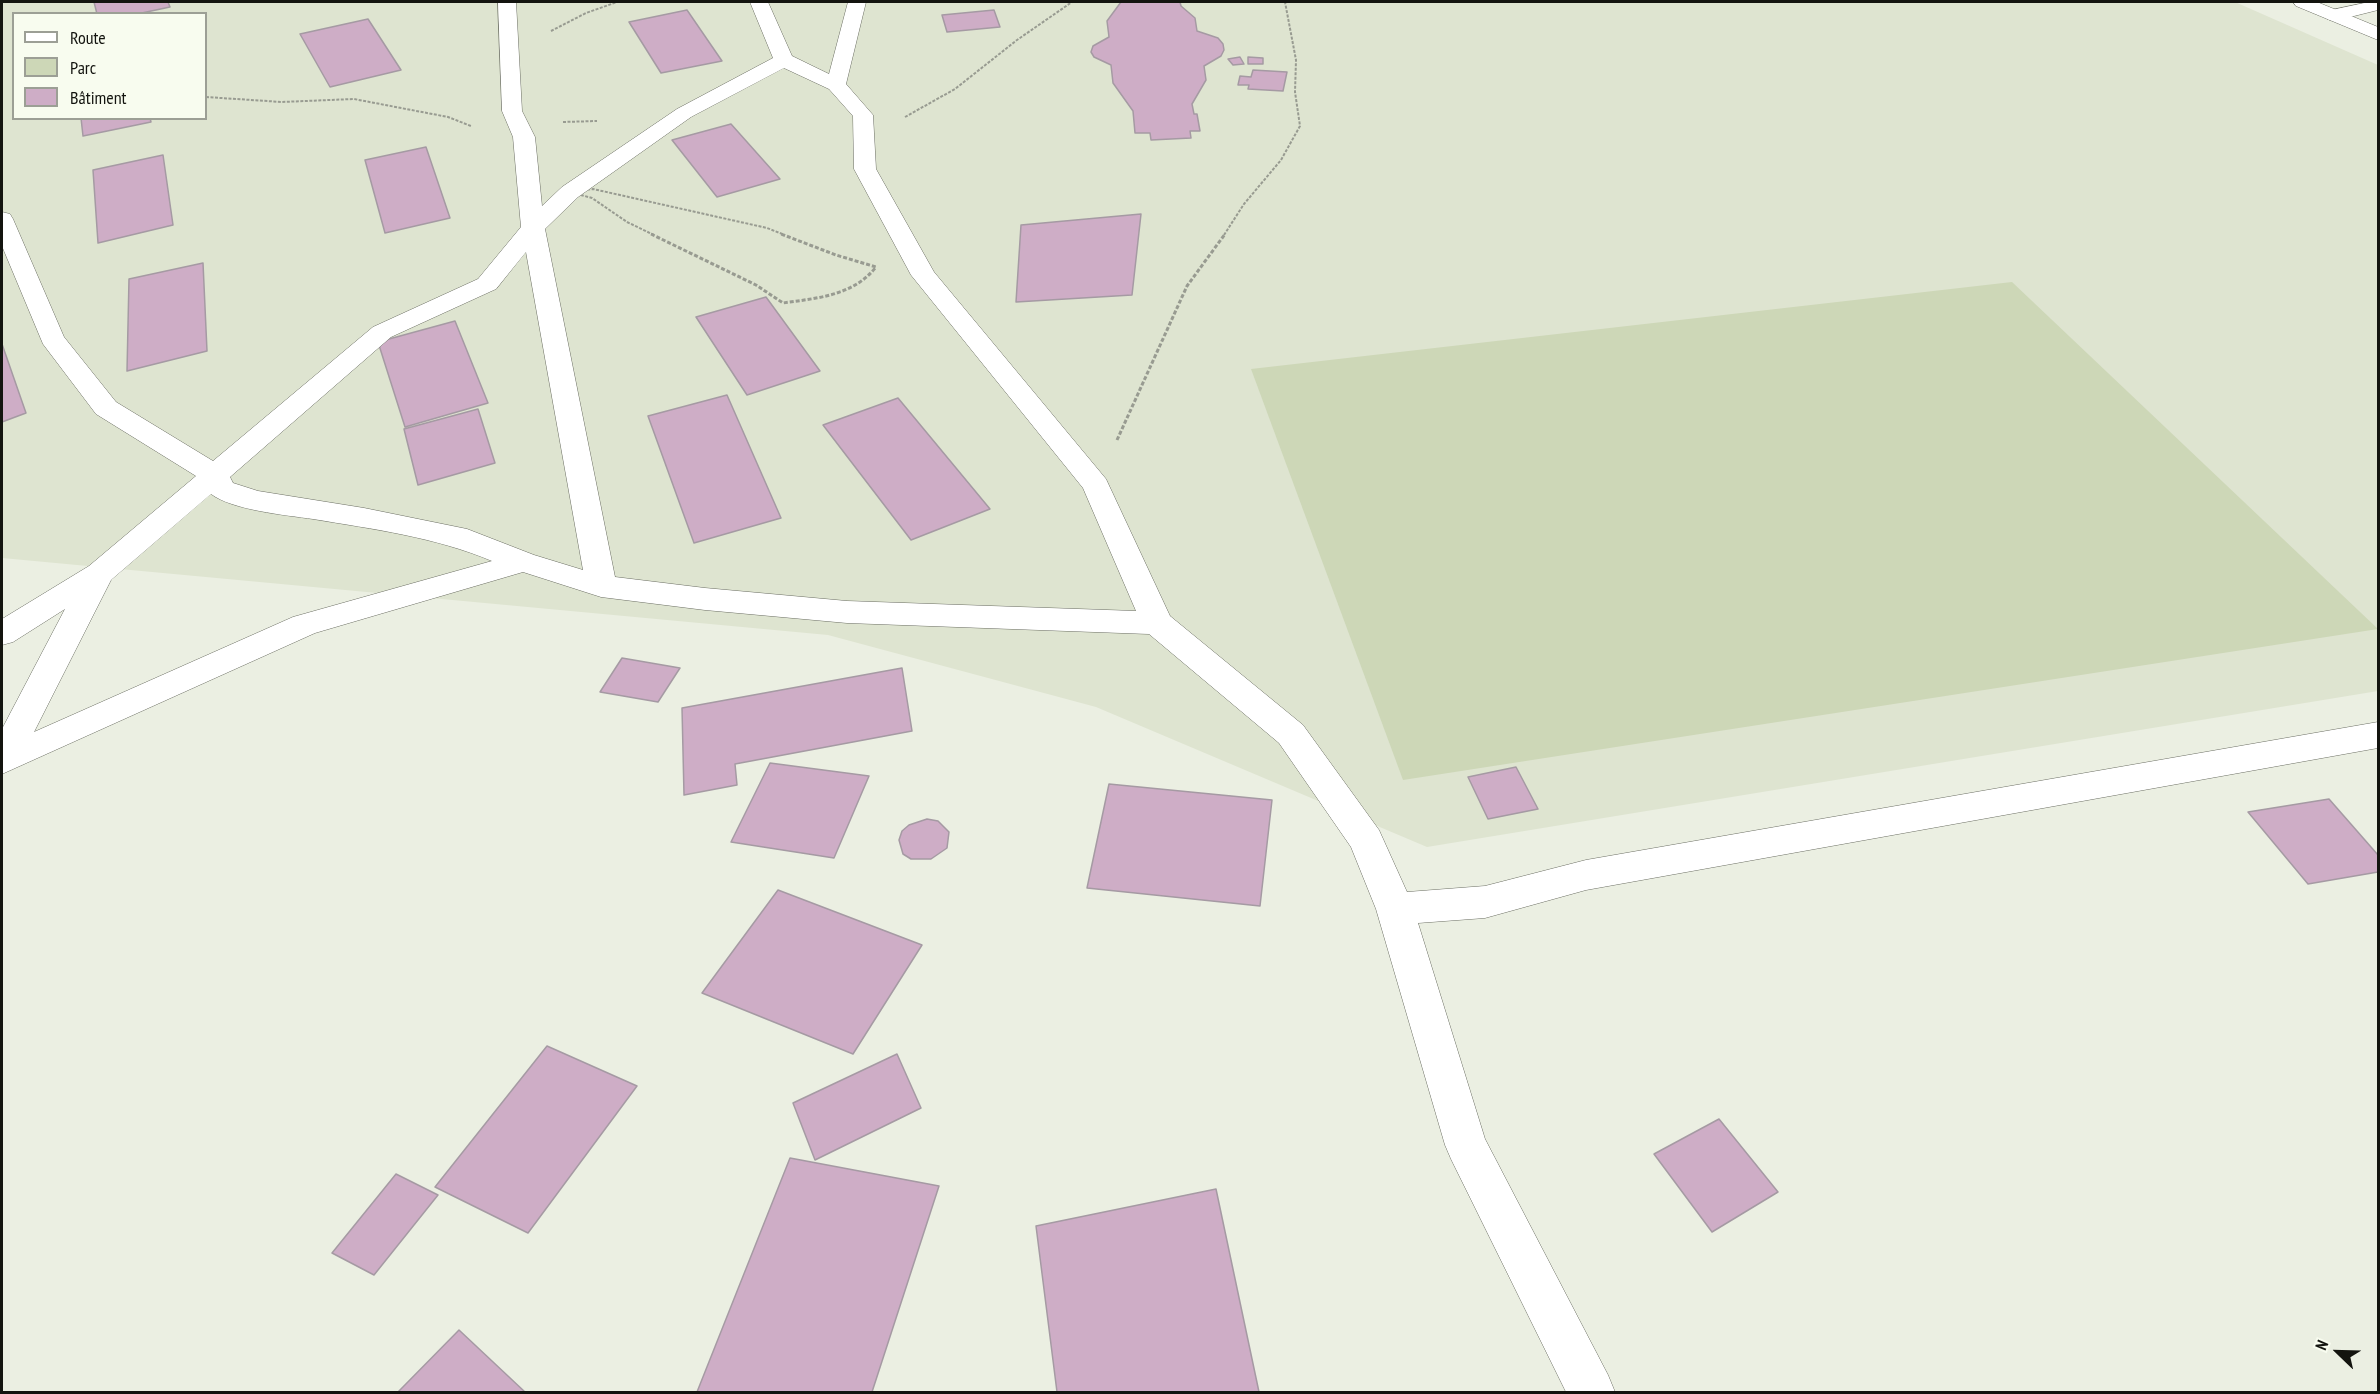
<!DOCTYPE html>
<html>
<head>
<meta charset="utf-8">
<style>
	body { margin:0 }
	#map { position:relative; width:2380px; height:1394px; overflow:hidden; background:#ebefe2; font-family:"PT Sans Narrow",sans-serif }
	canvas { display:block }
	.frame { position:absolute; inset:0; border:3px solid #13140f; pointer-events:none }
	.legend { position:absolute; left:12px; top:12px; width:195px; height:108px; box-sizing:border-box; background:#f8fcef; border:2px solid #9c9f95; margin:0; padding:8px 10px; list-style:none; font-size:18px; color:#13140f }
	.legend li { display:flex; align-items:center; gap:12px; height:30px }
	.legend b { width:30px; border:2px solid #9c9f95 }
	.north { position:absolute; left:2308px; top:1322px; width:60px; height:60px; -webkit-text-stroke:4px #f8fcef; paint-order:stroke; rotate:293deg; font-size:16px; font-weight:700; line-height:24px; text-align:center; color:#13140f }
	.north::after { content:''; display:block; margin:auto; width:21px; height:27px; background:#13140f; clip-path:polygon(50% 0,100% 100%,50% 72%,0 100%) }
</style>
</head>
<body>
<div id="map">
<canvas width="2380" height="1394"></canvas>
<div class="frame"></div>
<ul class="legend">
<li><b style="height:8px;background:#fff"></b>Route</li>
<li><b style="height:16px;background:#cdd7b7"></b>Parc</li>
<li><b style="height:16px;background:#ceadc6"></b>Bâtiment</li>
</ul>
<div class="north">N</div>
</div>
<script>
const ctx = document.querySelector('canvas').getContext('2d');
ctx.lineJoin = 'round';
function fill(path, color) { ctx.fillStyle = color; ctx.fill(path, 'evenodd'); }
function trace(path, color, width, dash) { ctx.strokeStyle = color; ctx.lineWidth = width; ctx.lineCap = dash ? 'butt' : 'round'; ctx.setLineDash(dash || []); ctx.stroke(path); }
const built = new Path2D(`
	M2,2H2235L2378,65V691L1427,847L1096,707L828,635L2,558ZM14,14H206V118H14Z`);
const green = new Path2D(`
	M2012,282L2378,629L1403,780L1251,369Z`);
const building = new Path2D(`
	M94,2H168L170,7L137,14H97Z
	M1121,2H1180L1181,6L1195,18L1197,31L1218,38L1223,44L1224,50L1221,56L1204,66L1206,80L1192,104L1194,114H1197L1200,131H1190L1191,138L1151,140L1150,133H1135L1133,111L1113,83L1111,65L1094,57L1091,52L1093,46L1109,37L1107,21Z
	M687,10L722,61L661,73L629,22Z
	M994,10L1000,27L947,32L942,15Z
	M368,19L401,70L330,87L300,34Z
	M1240,57L1244,64L1233,65L1228,59Z
	M1248,57L1263,58V64H1248Z
	M1253,70L1287,72L1283,91L1248,89L1249,85H1238L1240,76L1251,77Z
	M81,118H150L151,122L83,136Z
	M731,124L780,179L717,197L672,140Z
	M426,147L450,218L385,233L365,160Z
	M163,155L173,225L98,243L93,170Z
	M1141,214L1132,295L1016,302L1021,225Z
	M203,263L207,351L127,371L129,279Z
	M766,297L820,371L747,395L696,317Z
	M455,321L488,403L405,427L378,342Z
	M2,344L26,413L2,422Z
	M727,395L781,518L694,543L648,416Z
	M898,398L990,509L911,540L823,425Z
	M478,409L495,463L418,485L404,429Z
	M622,658L680,668L658,702L600,692Z
	M902,668L912,731L735,764L737,785L684,795L682,708Z
	M770,763L869,776L834,858L731,842Z
	M1516,767L1538,809L1488,819L1468,777Z
	M1109,784L1272,800L1260,906L1087,888Z
	M2329,799L2378,855V872L2308,884L2248,812Z
	M927,819L938,821L949,832L947,848L931,859H911L903,854L899,840L902,831L909,825Z
	M778,890L922,945L853,1054L702,993Z
	M547,1046L637,1086L528,1233L435,1187Z
	M897,1054L921,1108L815,1160L793,1103Z
	M1719,1119L1778,1192L1712,1232L1654,1154Z
	M790,1158L939,1186L872,1392H697Z
	M396,1174L438,1195L374,1275L332,1253Z
	M1216,1189L1259,1392H1057L1036,1226Z
	M459,1330L525,1392H398Z`);
const pathFar1 = new Path2D(`
	M551,31L586,13L617,2
	M206,97L282,102L354,99L448,117L471,126
	M905,117L955,89L1017,40L1072,2
	M563,122L597,121
	M654,235L627,222L592,198L570,192L593,189L767,228L785,235
	M1224,235L1244,204L1281,160L1300,126L1295,92L1296,60L1285,2`);
const path = new Path2D(`
	M651,234L756,285L783,303C817,298 853,296 876,267L836,255L781,234
	M1117,440L1187,286L1225,234`);
const minor = new Path2D(`
	M498,2H516L522,111L535,137L542,206L562,187L677,109L773,58L750,2H768L792,56L829,74L848,2H866L846,84L873,115L876,169L934,272L1106,479L1170,616L1303,725L1379,830L1407,892L1485,886L1586,860L2378,722V748L1586,890L1485,918L1418,923L1485,1139L1608,1375L1615,1392H1566L1451,1159L1445,1145L1376,909L1351,847L1279,743L1149,634L847,623L705,610L601,597L523,572L315,633L2,774V729L65,609L13,642L2,645V619L89,566L196,476L96,414L43,344L2,246V212L10,214L13,219L64,337L116,402L213,461L373,327L478,279L521,227L513,137L502,111ZM784,68L829,89L853,116L854,169L911,275L1083,488L1136,611L847,601L705,588L615,577L545,229L578,197L691,117ZM526,252L583,570L534,555L467,529L364,508L258,491L233,483L230,477L391,337L496,289ZM211,494C232,510 285,515 313,519C373,529 435,537 492,561L293,617L34,732L111,580Z
	M2369,2H2378V10L2334,21L2327,19L2325,15L2327,11Z`);
const highway = new Path2D(`
	M2293,2H2317L2378,27V40L2296,6Z`);
fill(built, '#dee4d0');
fill(green, '#cdd7b7');
fill(building, '#ceadc6');
trace(building, '#a59aa3', 1.5);
trace(minor, '#6c6f64', 1);
trace(highway, '#6c6f64', 1);
trace(pathFar1, '#989b91', 2, [3, 1.5]);
trace(path, '#989b91', 3, [4, 2]);
fill(minor, '#fff');
fill(highway, '#fff');
</script>
</body>
</html>
